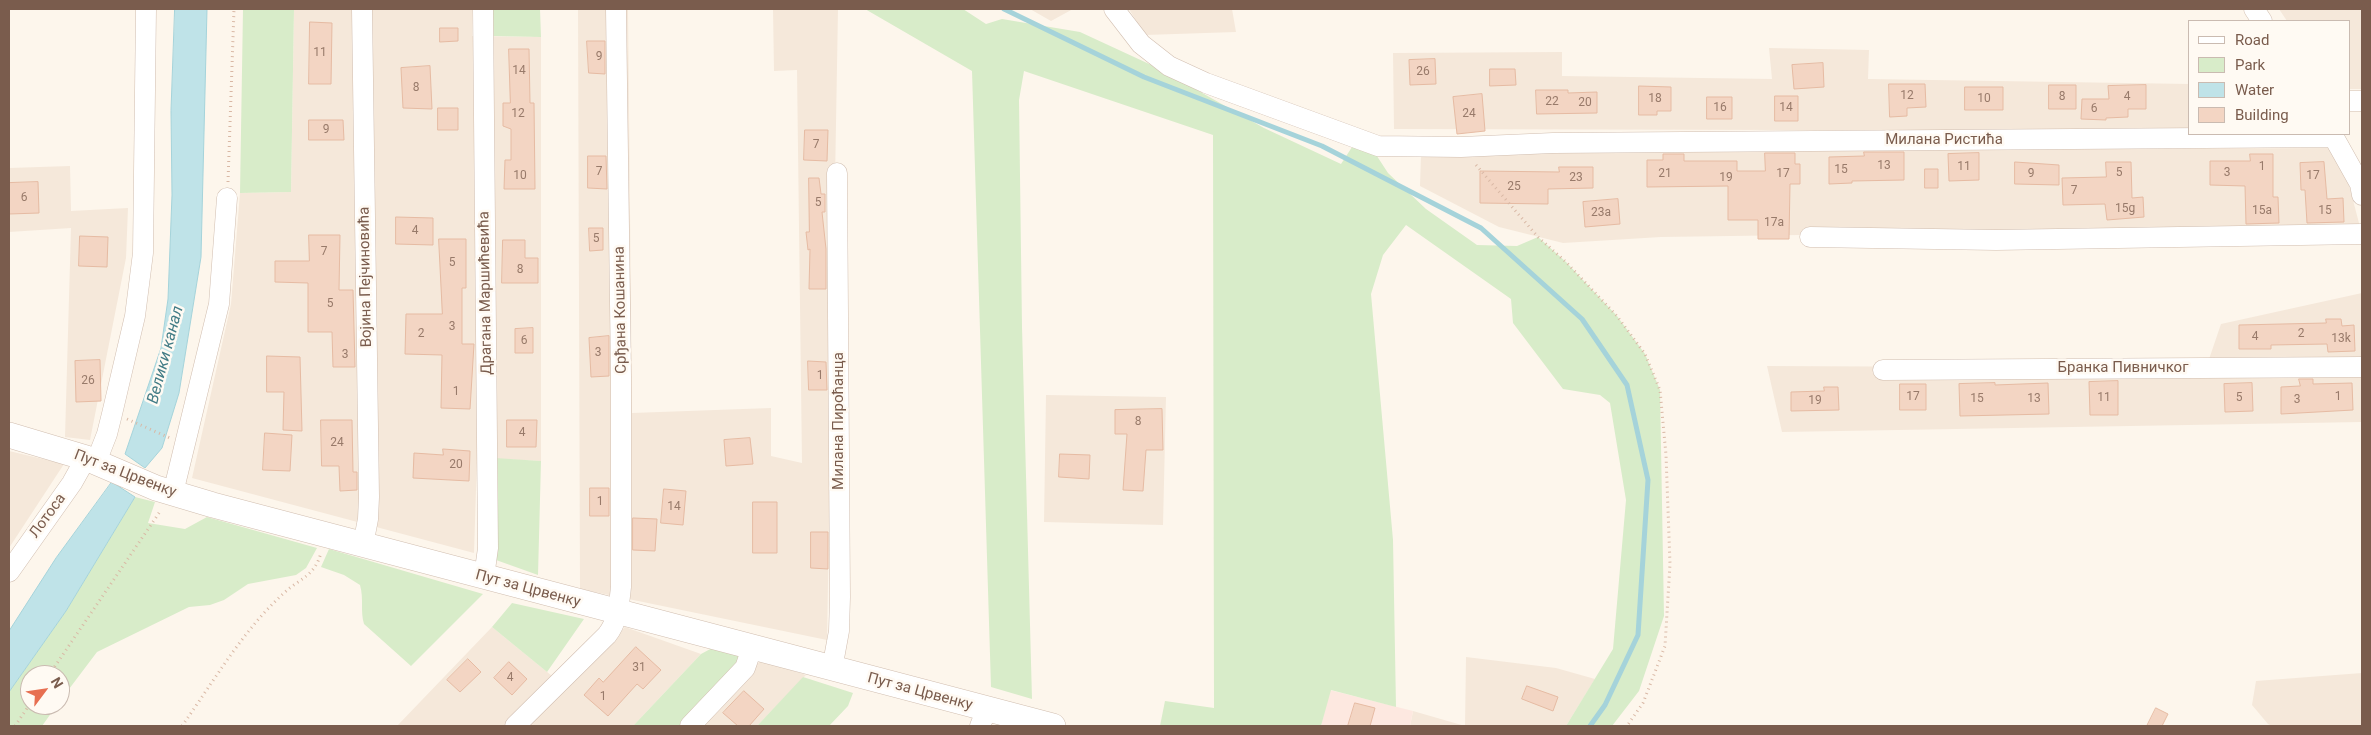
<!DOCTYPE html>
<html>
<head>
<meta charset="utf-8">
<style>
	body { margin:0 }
	#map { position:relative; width:2371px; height:735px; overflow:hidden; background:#fdf6ec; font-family:Roboto,sans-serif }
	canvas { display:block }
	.frame { position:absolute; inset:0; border:10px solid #7a5c4d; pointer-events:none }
	.legend { position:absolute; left:2188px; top:20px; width:162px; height:115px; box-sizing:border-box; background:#fffaf3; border:1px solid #cabbb1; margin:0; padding:6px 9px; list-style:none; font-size:15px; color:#7a5c4d }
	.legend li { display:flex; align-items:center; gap:10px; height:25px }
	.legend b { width:25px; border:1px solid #cabbb1 }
	.north { position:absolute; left:20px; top:665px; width:50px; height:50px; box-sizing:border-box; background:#fffaf3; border:1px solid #cabbb1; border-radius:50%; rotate:59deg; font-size:14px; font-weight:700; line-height:20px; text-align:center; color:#7a5c4d }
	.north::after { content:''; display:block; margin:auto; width:18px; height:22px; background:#e76f51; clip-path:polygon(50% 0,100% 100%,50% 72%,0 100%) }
</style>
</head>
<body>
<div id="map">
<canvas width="2371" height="735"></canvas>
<div class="frame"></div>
<ul class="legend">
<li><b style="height:6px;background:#fff"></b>Road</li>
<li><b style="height:14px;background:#d8ecc9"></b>Park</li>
<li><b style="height:14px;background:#bfe3e8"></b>Water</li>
<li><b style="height:14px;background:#f3d5c3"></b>Building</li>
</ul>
<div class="north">N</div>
</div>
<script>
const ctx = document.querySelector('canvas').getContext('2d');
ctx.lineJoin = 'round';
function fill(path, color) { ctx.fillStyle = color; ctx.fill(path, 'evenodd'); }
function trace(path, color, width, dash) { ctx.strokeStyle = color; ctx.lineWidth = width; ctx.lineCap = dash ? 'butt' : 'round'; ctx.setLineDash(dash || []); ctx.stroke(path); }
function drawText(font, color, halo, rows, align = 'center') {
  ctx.font = font + ' Roboto,sans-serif'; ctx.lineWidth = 5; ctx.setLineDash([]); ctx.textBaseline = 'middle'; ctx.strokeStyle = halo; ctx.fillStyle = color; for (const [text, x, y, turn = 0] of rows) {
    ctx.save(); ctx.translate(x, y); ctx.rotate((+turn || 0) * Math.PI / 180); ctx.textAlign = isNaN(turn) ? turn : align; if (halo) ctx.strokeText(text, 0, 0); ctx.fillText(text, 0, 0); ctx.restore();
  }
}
const residential = new Path2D(`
	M294,9H472V36L541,37V461L477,458L474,553L192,478L231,304L240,193L291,192Z
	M578,9H628L632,413L771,408V456L802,463L797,70L774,71L773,9H838L827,640L580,589Z
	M1030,9H1073L1051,21Z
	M1129,9H1232L1236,32L1145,35Z
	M2279,9H2362V89H2350V21H2287Z
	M1769,48L1869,50L1868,79L2190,84V131L1394,129L1393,53L1562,52V76L1772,79Z
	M2331,148L2347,177L2360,227L1661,237L1563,243L1499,227L1420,186L1421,155L1623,151Z
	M70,166L71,211L128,208L126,258L90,440L65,437L71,228L9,232V168Z
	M2362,293V422L1782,432L1767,366L2206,368L2221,324Z
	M1046,395L1166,397L1163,525L1044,522Z
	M9,451L64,464L9,548Z
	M492,627L552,676L504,726H397Z
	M625,627L701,654L633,726H529Z
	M1466,657L1556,668L1595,679L1566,726H1465Z
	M761,660L806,675L757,726H699Z
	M2362,673V726H2272L2268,724L2252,705L2256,681Z
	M1413,711L1465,726H1410Z`);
const commercial = new Path2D(`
	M1330,690L1413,711L1410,726H1321Z`);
const green = new Path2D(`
	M243,9H294L291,192L240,193Z
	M491,9H540L541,37L492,36Z
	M865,9H963L986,24L1002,19L1080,32L1160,69L1264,128L1341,164L1354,144L1373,150L1388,173L1426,209L1477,245L1517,246L1538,237L1566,262L1617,316L1645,354L1660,390L1664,616L1639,691L1612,726H1566L1613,649L1626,500L1610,403L1600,395L1563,389L1513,323L1511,299L1406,225L1383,255L1371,294L1393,540L1396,707L1331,690L1321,726H1160L1165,701L1214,708L1213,135L1024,71L1019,100L1022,327L1032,699L991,687L972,71Z
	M495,458L541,461L538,575L496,560Z
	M135,497L155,502L148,523L185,529L207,517L317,548L306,568L296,575L248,584L224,600L210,605L189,607L97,652L60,701V675H30V705H57L42,726H9V692L66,611Z
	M329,549L483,594L411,666L364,624C360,611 364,599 360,585L344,575L321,567Z
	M512,603L584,619L547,672L492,627Z
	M714,647L744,657L680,726H633L701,654Z
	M803,677L853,693L848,706L829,726H757Z`);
const water = new Path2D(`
	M175,9H207L201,257L179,393L162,448L145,468L125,454L161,348L168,299L172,195L171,111Z
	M112,482L135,497L66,611L9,692V631L56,558Z`);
const stream = new Path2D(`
	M1004,9L1144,77L1322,146L1481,228L1582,319L1627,385L1648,480L1638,635L1605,705L1590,726`);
const building = new Path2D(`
	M310,22L332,23L331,84H309Z
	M440,28H458V41L440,42Z
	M587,41H605V74L589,73Z
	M509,49H529L530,103H534L535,189H504L505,160H511V129L503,126V103H510Z
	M1435,59L1436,84L1410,85L1409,60Z
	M1823,63L1824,87L1794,89L1792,65Z
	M430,66L432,109L403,108L401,68Z
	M1490,69H1515L1516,85L1490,86Z
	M1889,84H1925L1926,107L1907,108V116L1890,117Z
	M2049,85H2076V109H2049Z
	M2146,85V109H2128V117L2106,118V120L2081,119L2082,99H2109L2108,86Z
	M1639,86L1671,87V111H1657V115H1639Z
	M1965,87H2003V110H1965Z
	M1536,90H1568V93L1597,92V113L1537,114Z
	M1482,94L1485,131L1457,134L1453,97Z
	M1775,96H1798V121H1775Z
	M1707,97H1732V119H1707Z
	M438,108H458V130H438Z
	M309,120H343L344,140H309Z
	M805,130H828L827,161L804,160Z
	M1864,152H1904V180L1852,181V183L1829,184V157L1864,156Z
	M1765,153H1795V164H1800V184H1790L1789,239H1758V220H1728V186L1647,187V160H1663V154H1684V161H1737V171H1765Z
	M1979,153V180L1949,181L1948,154Z
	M2250,154H2273V197H2278L2279,223L2246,224L2245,186L2210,185V161H2250Z
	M588,156H606L607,189L588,188Z
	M2015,162L2059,165V185L2015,184Z
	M2106,162H2131L2132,198L2143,197L2144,217L2107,220L2105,204L2063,205L2062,178L2106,177Z
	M2324,162L2327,199L2343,198L2344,222L2307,223L2305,190H2301L2300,163Z
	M1559,167H1593V188L1548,189V204L1480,203V171L1559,172Z
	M1925,169H1938V188H1925Z
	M809,178H819L821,194H825V212H822L826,249V289H809L810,249L808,250L806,232H809Z
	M38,182L39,213L9,214V183Z
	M1618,199L1620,224L1585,227L1583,202Z
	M396,217L433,218V245L396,244Z
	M589,228H603V250L590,251Z
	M309,235H340L339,290H353L355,367H333L332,332H308V283L275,282V261H309Z
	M80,236L108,237L107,267L79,266Z
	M439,239H466V288H462V344H474L470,409L441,408L442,355L405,354L406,314H442Z
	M503,240H525V258H538V283H502Z
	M2326,319H2341L2342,326L2354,325L2355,351L2328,352L2327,344L2271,345V349H2239V325L2326,323Z
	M533,328V353H515V329Z
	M609,336V376L591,377L589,338Z
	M267,356L300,357L302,431L283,430L284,392H267Z
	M100,360L101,401L76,402L75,361Z
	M808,361L826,362L827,390H809Z
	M2299,379H2313V384L2352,383L2353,410L2281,414V387L2300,386Z
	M2118,381V415H2090L2089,382Z
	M1995,383V385L2048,383L2049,414L1960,416L1959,384Z
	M2252,383L2253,411L2225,412L2224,384Z
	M1900,384H1926V410H1900Z
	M1824,387H1838L1839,410L1791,411V392L1824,391Z
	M1162,409L1163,450H1146L1143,491L1123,490L1127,434H1115V410Z
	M321,420H352L353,472H357V490L340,491L339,466H322Z
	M507,420H537L536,447H507Z
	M265,433L292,435L290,471L263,470Z
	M750,438L753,464L726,466L724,440Z
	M443,449L470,451L469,481L413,478L414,453L443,455Z
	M1060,454L1090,455L1089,479L1059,477Z
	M590,488H609V516H590Z
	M664,489L686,491L683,525L661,523Z
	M753,502H777V553H753Z
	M633,518L657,519L655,551L633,550Z
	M811,532H828V569L811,568Z
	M636,647L661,670L643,689L637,684L608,716L584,695L599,678L603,682Z
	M468,659L481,672L460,692L447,680Z
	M509,662L527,679L512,695L494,678Z
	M1527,686L1558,697L1553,711L1522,699Z
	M744,691L764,709L749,726H738L723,713Z
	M1355,703L1375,708L1370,726H1348Z
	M2156,708L2168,714L2162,726H2147Z`);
const path = new Path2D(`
	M1476,165L1538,237L1566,262L1617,316L1645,354L1660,390L1666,455L1670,564L1665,646L1643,703L1627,726
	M228,182L234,9
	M127,419L170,438
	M49,675L161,510
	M15,726L30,704
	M182,726C214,681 243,630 284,593C300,578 314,577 321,553`);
const minor = new Path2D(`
	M362,9L369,497L368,519L363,545
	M483,9L488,548L484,577
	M1114,9L1141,44L1169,66L1206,83L1378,146L1461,147L1553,143L2334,137
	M2254,9L2262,21
	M2350,101H2362
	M2332,134L2360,184L2362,195
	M1810,237L1996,240L2362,234
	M1883,370L2362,367
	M96,462L107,434L112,414L135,316L143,253L146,9
	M173,493L219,304L227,198
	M9,572L72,483L86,458
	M832,669L839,631L840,597L837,173
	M515,726L607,635C618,621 619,605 621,587V376L616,9
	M690,726L745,668L752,648
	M980,726L987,709`);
const tertiary = new Path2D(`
	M9,435L86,458L156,488L213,505L1053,726`);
const numberNames = [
	["11",320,53],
	["9",599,57],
	["14",519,71],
	["26",1423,72],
	["8",416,88],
	["12",1907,96],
	["8",2062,97],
	["4",2127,97],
	["18",1655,99],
	["10",1984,99],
	["22",1552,102],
	["20",1585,103],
	["16",1720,108],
	["14",1786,108],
	["6",2094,109],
	["12",518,114],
	["24",1469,114],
	["9",326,130],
	["7",816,145],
	["13",1884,166],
	["11",1964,167],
	["1",2262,167],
	["15",1841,170],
	["7",599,172],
	["5",2119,173],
	["3",2227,173],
	["21",1665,174],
	["17",1783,174],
	["9",2031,174],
	["10",520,176],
	["17",2313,176],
	["23",1576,178],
	["19",1726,178],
	["25",1514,187],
	["7",2074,191],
	["6",24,198],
	["5",818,203],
	["15g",2125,209],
	["15a",2262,211],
	["15",2325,211],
	["23a",1601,213],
	["17a",1774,223],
	["4",415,231],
	["5",596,239],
	["7",324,252],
	["5",452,263],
	["8",520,270],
	["5",330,304],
	["3",452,327],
	["2",421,334],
	["2",2301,334],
	["4",2255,337],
	["13k",2341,339],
	["6",524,341],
	["3",598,353],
	["3",345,355],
	["1",820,376],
	["26",88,381],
	["1",456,392],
	["17",1913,397],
	["1",2338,397],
	["11",2104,398],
	["5",2239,398],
	["15",1977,399],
	["13",2034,399],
	["3",2297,400],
	["19",1815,401],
	["8",1138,422],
	["4",522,433],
	["24",337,443],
	["20",456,465],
	["1",600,502],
	["14",674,507],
	["31",639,668],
	["4",510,678],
	["1",603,697]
];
const streetNames = [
	["Милана Ристића",1944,140],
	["Војина Пејчиновића",366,277,-91],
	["Драгана Маршићевића",486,293,-91],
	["Срђана Кошанина",621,310,-91],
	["Бранка Пивничког",2123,368],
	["Милана Пироћанца",839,421,-90],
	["Пут за Црвенку",125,474,21],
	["Лотоса",48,516,-54],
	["Пут за Црвенку",528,589,15],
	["Пут за Црвенку",920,692,15]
];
const waterNames = [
	["Велики канал",166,355,-75]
];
fill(residential, '#f5e8da');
fill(commercial, '#fde8e0');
fill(green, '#d8ecc9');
fill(water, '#bfe3e8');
trace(water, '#a5d3da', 1);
trace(stream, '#a5d3da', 5);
fill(building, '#f3d5c3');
trace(building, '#e6bba3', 1);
trace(minor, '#d1beb0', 21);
trace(tertiary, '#d1beb0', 26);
trace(path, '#d9b8a5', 3, [1, 4]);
trace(minor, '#fff', 20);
trace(tertiary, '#fff', 25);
drawText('12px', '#987a6a', null, numberNames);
drawText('15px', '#7a5c4d', '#fffaf3', streetNames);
drawText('italic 16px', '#437c86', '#fffaf3', waterNames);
</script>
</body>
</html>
